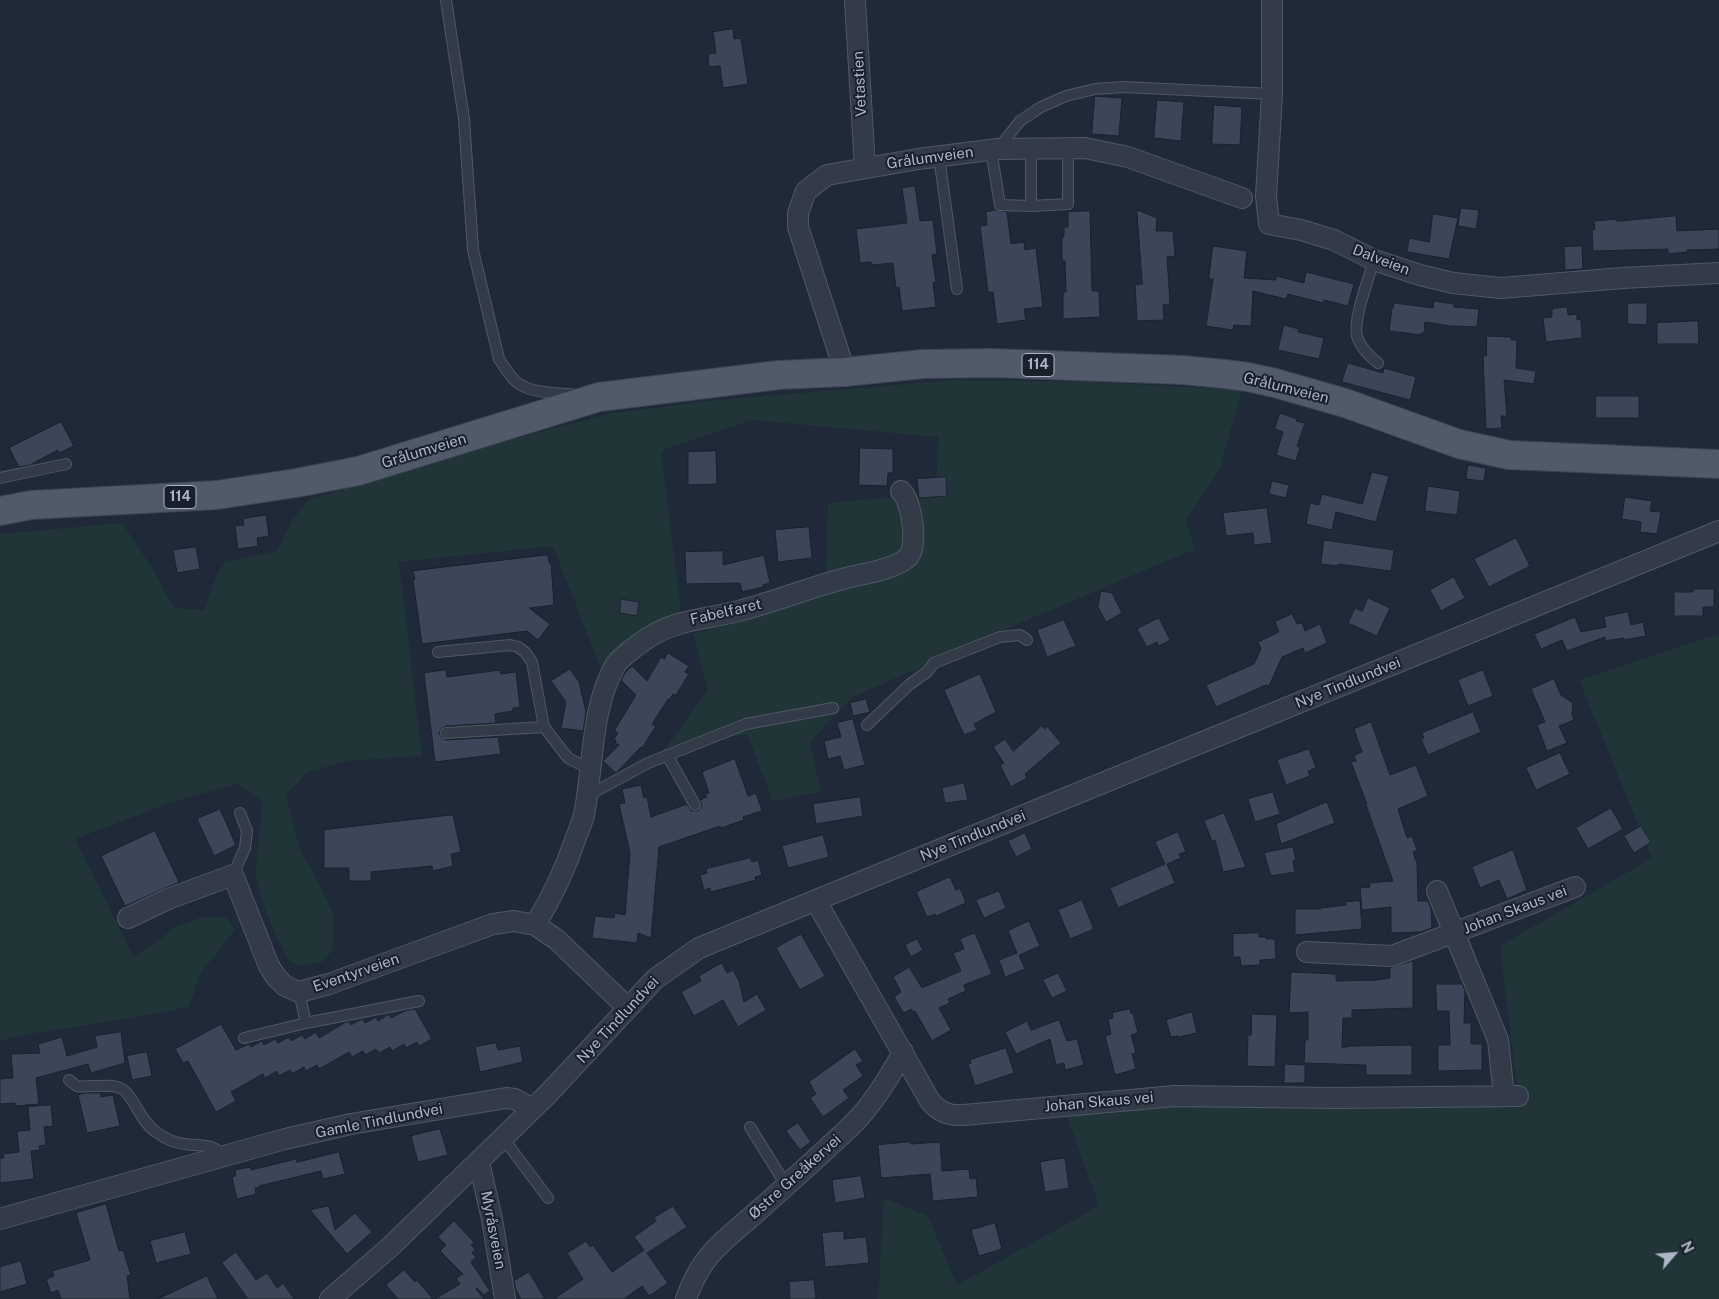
<!DOCTYPE html>
<html>
<head>
<meta charset="utf-8">
<style>
	body { margin:0 }
	#map { position:relative; width:1719px; height:1299px; overflow:hidden; background:#1f2937; font-family:"Public Sans",sans-serif }
	canvas { display:block }
	.north { position:absolute; left:1649px; top:1229px; width:50px; height:50px; -webkit-text-stroke:4px #18202c; paint-order:stroke; rotate:63deg; font-size:14px; font-weight:700; line-height:20px; text-align:center; color:#adb5c5 }
	.north::after { content:''; display:block; margin:auto; width:18px; height:22px; background:#adb5c5; clip-path:polygon(50% 0,100% 100%,50% 72%,0 100%) }
</style>
</head>
<body>
<div id="map">
<canvas width="1719" height="1299"></canvas>
<div class="north">N</div>
</div>
<script>
const ctx = document.querySelector('canvas').getContext('2d');
ctx.lineJoin = 'round';
function fill(path, color) { ctx.fillStyle = color; ctx.fill(path, 'evenodd'); }
function trace(path, color, width, dash) { ctx.strokeStyle = color; ctx.lineWidth = width; ctx.lineCap = dash ? 'butt' : 'round'; ctx.setLineDash(dash || []); ctx.stroke(path); }
function drawText(font, color, halo, rows, align = 'center') {
  ctx.font = font + ' "Public Sans",sans-serif'; ctx.lineWidth = 4; ctx.setLineDash([]); ctx.textBaseline = 'middle'; ctx.strokeStyle = halo; ctx.fillStyle = color; for (const [text, x, y, turn = 0] of rows) {
    ctx.save(); ctx.translate(x, y); ctx.rotate((+turn || 0) * Math.PI / 180); ctx.textAlign = isNaN(turn) ? turn : align; if (halo) ctx.strokeText(text, 0, 0); ctx.fillText(text, 0, 0); ctx.restore();
  }
}
const green = new Path2D(`
	M955,380L1092,382L1242,390L1220,468L1186,520L1195,549L1018,624L853,697L810,742L821,792L773,801L747,734L665,749L708,690L693,634L825,595L828,503L936,493L938,437L751,420L661,451L681,612L635,639L604,677L553,546L399,562L422,756L347,761L308,772L286,795L299,848L321,887L333,914V949L324,961L301,966L288,960L267,915L255,874L263,801L238,784L172,802L75,839L134,958L176,927L202,917H225L235,930L200,974L189,1007L131,1018L22,1035L0,1041V534L122,523L153,569L174,608L204,610L217,574L225,562L277,551L293,519L309,500L460,453L613,413L716,400Z
	M1719,634V1299H878L884,1198L928,1216L957,1285L1099,1206L1063,1105L1518,1096L1500,946L1652,858L1579,680Z`);
const building = new Path2D(`
	M733,29L734,39L741,38L748,84L723,88L720,66L709,67L708,54L716,53L713,32Z
	M1095,96L1122,98L1119,136L1092,134Z
	M1157,100L1184,102L1181,141L1154,138Z
	M1214,105L1242,107L1240,145L1212,144Z
	M915,186L920,221L933,220L937,254L932,255L936,282L933,283L936,307L902,311L899,287L896,288L893,263L871,265V262L860,263L856,229L907,223L902,188Z
	M1461,208L1479,210L1476,229L1458,226Z
	M996,210L1007,212L1011,244L1024,242L1025,250L1036,248L1043,307L1024,309L1026,320L997,324L993,292H988L980,226L987,225L986,212Z
	M1137,210L1157,218L1156,231H1173L1175,256L1167,257L1170,304L1163,305L1164,320L1137,321L1135,285L1142,284Z
	M1090,211L1092,291H1099L1100,317L1063,319V292H1066L1065,261H1062V237H1064V227H1068V212Z
	M1433,214L1458,218L1449,259L1407,252L1409,238L1429,242Z
	M1676,216L1677,231L1719,229V249L1687,250V252L1668,254V249L1593,251L1592,230L1595,229L1594,221L1617,219V221Z
	M1213,246L1247,251L1244,278L1276,280V276L1304,283L1306,272L1354,284L1348,306L1324,300L1323,303L1288,294L1286,299L1253,291L1251,326L1234,325L1233,330L1206,326L1213,279H1209Z
	M1582,246L1583,269L1565,270L1564,247Z
	M1434,301L1454,304V307L1479,309L1477,327L1450,326L1425,322L1424,333H1421V335L1389,331L1392,308H1393L1394,303L1433,308Z
	M1628,303H1647V325L1628,324Z
	M1567,307L1568,315L1577,314V320L1581,319L1582,338L1546,342L1543,318L1552,317V309Z
	M1698,321L1699,344H1657V323Z
	M1284,325L1299,329L1298,332L1324,338L1319,359L1278,350Z
	M1487,336L1511,337V340H1517L1516,368L1536,371L1534,384L1504,380L1507,416H1501L1502,428L1486,429L1483,356H1486Z
	M1348,363L1383,373L1384,368L1416,377L1410,400L1342,382Z
	M1596,396H1639V418H1596Z
	M1280,413L1297,419L1296,421L1305,423L1297,446L1300,447L1296,461L1276,455L1283,432L1275,429Z
	M61,422L74,446L59,453L58,450L30,465L19,467L9,448Z
	M860,448L893,449V473H888L887,486L859,485Z
	M716,451L717,484L688,485V452Z
	M1468,465L1486,468L1484,481L1466,479Z
	M1372,472L1389,476L1376,522L1336,512L1332,530L1306,524L1310,503L1319,505L1322,494L1362,504Z
	M946,477L947,496L919,498L917,479Z
	M1272,481L1289,485L1286,498L1269,494Z
	M1428,486L1460,491L1457,515L1425,511Z
	M1625,497L1652,501L1650,511L1661,512L1657,534L1640,532L1641,522L1622,519Z
	M1267,508L1272,543L1254,545L1253,533L1226,536L1223,513Z
	M266,515L269,536L257,538L258,546L238,549L235,526L244,525L243,519Z
	M809,527L812,558L778,562L775,530Z
	M1516,538L1530,566L1489,587L1474,559Z
	M1324,540L1394,550L1391,571L1338,564V566L1321,564Z
	M196,547L200,569L177,573L173,550Z
	M723,551V565L764,555L770,583L763,585V587L742,592L740,583L686,584L685,552Z
	M548,555L549,563H551L554,605L529,608L550,624L538,640L527,631L422,644L413,580L415,579L413,571Z
	M1454,577L1465,598L1441,611L1430,590Z
	M1693,589H1714V607H1703V616H1674V592H1693Z
	M1101,591L1112,593L1122,613L1106,622L1098,607Z
	M1368,598L1390,608L1377,636L1348,623L1355,608L1362,611Z
	M621,599L639,602L637,616L620,613Z
	M1628,612L1631,625L1643,622L1646,636L1624,640V638L1605,641V637L1567,651L1562,640L1541,649L1534,634L1575,617L1581,632L1606,627L1604,617Z
	M1292,614L1297,624L1302,623L1305,631L1320,624L1327,643L1305,653L1303,648L1282,657L1269,686L1266,685L1216,707L1206,685L1254,664L1261,649L1258,642L1279,632L1275,622Z
	M1159,618L1170,640L1159,646L1157,642L1147,647L1137,629Z
	M1064,620L1076,646L1047,657L1037,630Z
	M668,653L689,666L685,672L689,674L676,695L673,694L669,700L668,699L652,724L656,726L642,748L641,747L616,773L603,761L619,745L615,743L616,741L614,739L618,733L614,731L636,695L621,680L625,673L632,666L647,681L661,657L664,659Z
	M570,669L579,682L586,712L583,731L561,728L566,702L551,681Z
	M446,670L447,677L500,670L501,674L516,672L520,707L513,708V711L495,714L496,723L446,726L442,728L439,733L441,737L446,740L498,737L501,754L435,762L424,673Z
	M1483,670L1493,696L1468,706L1458,680Z
	M980,674L996,712L974,724L977,730L964,735L944,690Z
	M1554,679L1561,695L1573,703L1572,714L1574,720L1559,726L1567,743L1547,751L1537,725L1545,722L1531,689Z
	M866,699L870,712L853,716L850,703Z
	M1473,712L1481,732L1428,755L1421,739L1424,738L1422,733Z
	M853,719L865,765L844,770L840,756L828,759L824,741L841,737L837,723Z
	M1371,722L1390,775L1416,765L1428,796L1398,809L1407,838L1412,836L1417,850L1413,852L1417,864L1418,901H1428L1431,909L1432,928L1421,932L1391,933V907L1362,910L1360,888L1370,887L1369,883L1393,881L1366,805L1367,804L1351,762L1356,761L1354,755L1362,752L1354,729Z
	M1042,726L1045,729L1047,726L1061,743L1025,774L1027,778L1011,787L1000,765L1004,763L993,747L1005,739L1013,751Z
	M1309,749L1316,768L1308,771L1310,776L1286,785L1277,760Z
	M1560,753L1570,774L1536,790L1526,768Z
	M735,759L748,796L756,793L762,811L743,817L744,820L721,828L720,826L659,847L651,938L638,933L637,943L592,938L595,916L614,918L615,913L625,915L630,853L619,804L625,803L622,789L641,785L644,798L647,797L651,817L687,804L691,811H698L702,806L700,800L707,797L705,794L709,793L702,772Z
	M964,783L968,800L945,803L942,788Z
	M1273,792L1280,814L1255,822L1248,799Z
	M860,797L863,816L816,824L813,804Z
	M1327,802L1335,823L1281,844L1276,824Z
	M1611,808L1623,829L1588,849L1576,828Z
	M220,809L236,845L214,856L197,819Z
	M1224,813L1246,867L1223,872L1215,840L1212,841L1204,821Z
	M453,815L461,852L451,854L453,866L433,871L432,866L371,872V881H349V868H324V830Z
	M1641,826L1651,842L1634,853L1624,836Z
	M155,831L179,882L125,906L101,856Z
	M1178,832L1186,852L1179,854L1181,858L1167,864L1175,883L1118,908L1110,888L1165,864L1155,842Z
	M1025,833L1032,849L1016,857L1008,841Z
	M823,835L829,857L788,868L782,846Z
	M1293,847L1296,860L1293,861L1295,872L1271,876L1264,853Z
	M1513,850L1527,890L1507,899L1499,880L1480,888L1472,867Z
	M750,858L752,862L758,860L762,875L755,877L756,880L711,892L710,888L704,890L700,875L707,873L706,869Z
	M950,877L956,890L960,888L966,903L936,916L935,914L927,917L916,892Z
	M999,891L1006,908L984,918L976,900Z
	M1082,900L1093,927L1092,930L1070,939L1058,910Z
	M1360,901L1362,929L1295,935V909H1321V908L1346,905V902Z
	M1029,921L1040,946L1019,955L1025,969L1005,977L999,960L1017,953L1008,931Z
	M975,933L992,974L964,985L966,991L948,999L950,1003L939,1008L951,1030L932,1041L915,1011L913,1012L911,1009L904,1013L901,1009L894,997L901,992L893,977L909,967L922,988L961,971L953,953L964,949L960,939Z
	M1259,933V937H1266V939H1275L1276,959L1260,960V965L1241,966L1240,957H1233V934Z
	M801,934L825,976L800,990L776,948Z
	M917,939L923,950L911,957L905,945Z
	M1413,961V1008L1352,1010V1018H1343L1342,1048L1351,1046L1412,1045V1075H1366V1065L1304,1063L1305,1040H1308V1012L1289,1013L1291,972L1336,974V981L1377,980L1390,978V968Z
	M722,963L727,973L733,970L739,981L744,1002L757,994L766,1010L738,1027L723,1000L694,1016L681,992L701,981L699,976Z
	M1058,973L1067,991L1052,998L1043,980Z
	M1436,984H1462L1465,990L1464,1023H1471V1044H1482V1070L1438,1071V1045H1450L1449,1011H1437Z
	M415,1009L432,1039L419,1046L417,1042L406,1048L404,1044L392,1051L390,1047L379,1053L376,1049L365,1055L363,1051L352,1057L349,1052L319,1069L317,1065L306,1071L304,1067L292,1074L290,1070L279,1076L277,1071L265,1078L263,1074L231,1092L236,1101L216,1112L188,1061L183,1063L175,1049L221,1024L236,1050L249,1044L251,1047L262,1041L264,1045L275,1039L278,1043L289,1037L291,1041L302,1035L305,1039L316,1032L319,1038L346,1022H349L351,1025L362,1019L365,1023L376,1017L378,1021L389,1014L391,1018L405,1011Z
	M1130,1009L1131,1014L1133,1013L1138,1033L1131,1035L1136,1053L1132,1054L1136,1069L1115,1075L1105,1036L1111,1034L1108,1019L1113,1018L1112,1013Z
	M1192,1012L1197,1033L1178,1037V1036L1171,1037L1166,1020Z
	M1252,1014L1277,1015L1275,1067L1247,1066L1248,1035H1251Z
	M1059,1020L1067,1041L1077,1039L1084,1065L1065,1070L1064,1063L1056,1065L1050,1039L1016,1054L1005,1032L1027,1021L1031,1030Z
	M121,1032L125,1063L91,1073L88,1064L36,1078L39,1104L15,1106V1103L0,1104V1079L13,1078L11,1054L40,1053L38,1044L62,1037L67,1056L97,1047L95,1036Z
	M496,1043L498,1050L520,1046L523,1062L480,1072L475,1047Z
	M1006,1048L1014,1073L975,1086L968,1064L971,1063L970,1060Z
	M855,1049L863,1061L856,1065L863,1076L843,1090L849,1098L823,1117L810,1098L816,1094L809,1082Z
	M147,1052L152,1076L132,1080L127,1056Z
	M1285,1064L1305,1065V1083H1284Z
	M87,1093H100L101,1097L113,1095L120,1126L87,1133L78,1095Z
	M51,1105L53,1126L44,1127L46,1145L39,1146L40,1150L31,1151L34,1179L0,1183V1158H4L3,1154L19,1152L17,1131L30,1130L28,1107Z
	M798,1123L811,1142L800,1150L786,1131Z
	M440,1129L448,1155L418,1162L411,1136Z
	M910,1142L911,1144L940,1142L942,1171L969,1169L970,1179L976,1178L978,1197L933,1201L930,1174L881,1178L878,1145Z
	M339,1152L345,1174L323,1179L321,1171L259,1186L260,1187L255,1188L256,1194L237,1199L232,1177L236,1176L235,1170L250,1167L251,1170L296,1159L297,1162Z
	M1065,1158L1069,1188L1045,1192L1040,1162Z
	M861,1176L865,1198L835,1203L832,1180Z
	M106,1204L119,1251L123,1250L131,1275L127,1276L130,1299H61L58,1290L51,1293L46,1279L54,1276L52,1271L90,1260L76,1213Z
	M329,1206L335,1230L355,1213L372,1232L347,1254L310,1210Z
	M673,1206L687,1227L647,1253L668,1283L649,1296L642,1286L624,1299H554L583,1279L567,1253L586,1241L590,1247L593,1245L612,1272L644,1250L634,1237L656,1221L654,1218Z
	M454,1221L474,1242L471,1245L475,1249L472,1253L476,1257L471,1262L490,1291L484,1295L477,1288L476,1289L484,1299H435L460,1284L456,1278L463,1274L440,1251L446,1245L438,1237Z
	M995,1223L1002,1249L979,1256L971,1230Z
	M844,1231V1239L866,1237L869,1263L825,1267L822,1233Z
	M185,1232L191,1254L156,1263L150,1241Z
	M236,1252L256,1280L267,1273L277,1288L283,1283L294,1299H248L222,1263Z
	M21,1261L27,1284L0,1292V1267Z
	M404,1270L415,1282L417,1280L433,1299H398L386,1285Z
	M529,1272L545,1299H521L516,1290L514,1281Z
	M207,1276L218,1299H158Z
	M814,1280L816,1299H790L789,1282Z`);
const service = new Path2D(`
	M446,0L464,119L473,250L499,359C505,367 510,378 519,384C535,394 560,393 578,395
	M998,149L1020,121L1041,107L1066,96L1095,89L1123,87L1272,94
	M991,150L1000,205L1031,206L1068,204V158L1066,148
	M939,156L957,289
	M1031,206V149
	M1374,260C1369,278 1353,319 1357,336C1360,347 1369,356 1378,363
	M0,478L66,464
	M438,652L510,645L518,647L525,652L532,662L544,727L568,758L589,769
	M867,725L910,684L927,672L934,663L1000,637L1020,635L1027,640
	M446,733L544,727
	M667,755L695,805
	M587,796L648,763L746,724L833,708
	M233,875L245,848L247,831L240,813
	M299,992L306,1023
	M244,1038L306,1023L419,1001
	M69,1080L77,1086C89,1088 110,1083 120,1088C133,1093 140,1122 156,1132C164,1138 175,1143 185,1144C203,1147 208,1142 224,1155
	M750,1127L786,1185
	M502,1139L509,1146L548,1198`);
const minor = new Path2D(`
	M855,0L865,168
	M1272,0V94L1266,196L1269,224L1301,230L1334,240L1374,260L1420,275L1453,283L1501,288L1623,278L1719,273
	M845,372L798,227V213L806,191L827,175L918,159L997,149L1085,148L1128,157L1242,198
	M1437,891L1498,1040L1504,1096
	M816,901L930,1101C943,1117 956,1116 975,1114L1175,1096L1337,1098L1518,1096
	M128,918L168,899L233,875L269,966L276,977L285,986L299,992L329,984L493,924L514,921L535,925L556,939L628,1008
	M535,925C552,897 565,870 575,840C578,832 582,823 584,815C594,765 590,709 616,664C621,657 640,643 648,638C676,619 710,619 742,610C777,601 811,587 846,578C863,574 895,569 907,558C919,547 912,501 901,491
	M1307,952L1392,956L1575,887
	M479,1162L492,1219L505,1299
	M0,1219L285,1139L351,1124L506,1098L515,1099L532,1109
	M330,1299L389,1248L547,1095L655,979L699,948L1719,531
	M686,1299C702,1252 726,1240 760,1209C791,1181 823,1153 853,1124C874,1103 889,1078 903,1052`);
const primary = new Path2D(`
	M0,511L31,505L217,495L296,483L358,471L599,397L779,375L845,372L923,364L992,363L1183,370L1224,374L1248,377L1275,383L1345,403L1459,444L1509,455L1719,464`);
const shields = [
	[1038,365,32],
	[180,497,32]
];
const shieldNames = [
	["114",1038,365],
	["114",180,497]
];
const streetNames = [
	["Vetastien",860,84,-93],
	["Grålumveien",930,158,-8],
	["Dalveien",1381,260,21],
	["Grålumveien",1286,388,14],
	["Grålumveien",424,451,-17],
	["Fabelfaret",726,612,-13],
	["Nye Tindlundvei",1348,683,-22],
	["Nye Tindlundvei",973,836,-22],
	["Johan Skaus vei",1515,910,-21],
	["Eventyrveien",356,973,-19],
	["Nye Tindlundvei",618,1020,-47],
	["Johan Skaus vei",1099,1102,-5],
	["Gamle Tindlundvei",379,1121,-11],
	["Østre Greåkervei",795,1177,-42],
	["Myråsveien",493,1230,79]
];
fill(green, '#213538');
fill(building, '#3b4758');
trace(building, '#1a222e', 1);
trace(service, '#505866', 12);
trace(minor, '#505866', 22);
trace(primary, '#3c4451', 30);
trace(service, '#333b48', 10);
trace(minor, '#333b48', 20);
trace(primary, '#505a68', 28);
for (const [x, y, w] of shields) { const box = new Path2D(); box.roundRect(x - w / 2, y - 11.5, w, 23, 4); ctx.fillStyle = '#18202c'; ctx.fill(box); trace(box, '#adb5c5', 1); }
drawText('bold 14px', '#adb5c5', null, shieldNames);
drawText('15px', '#adb5c5', '#18202c', streetNames);
</script>
</body>
</html>
